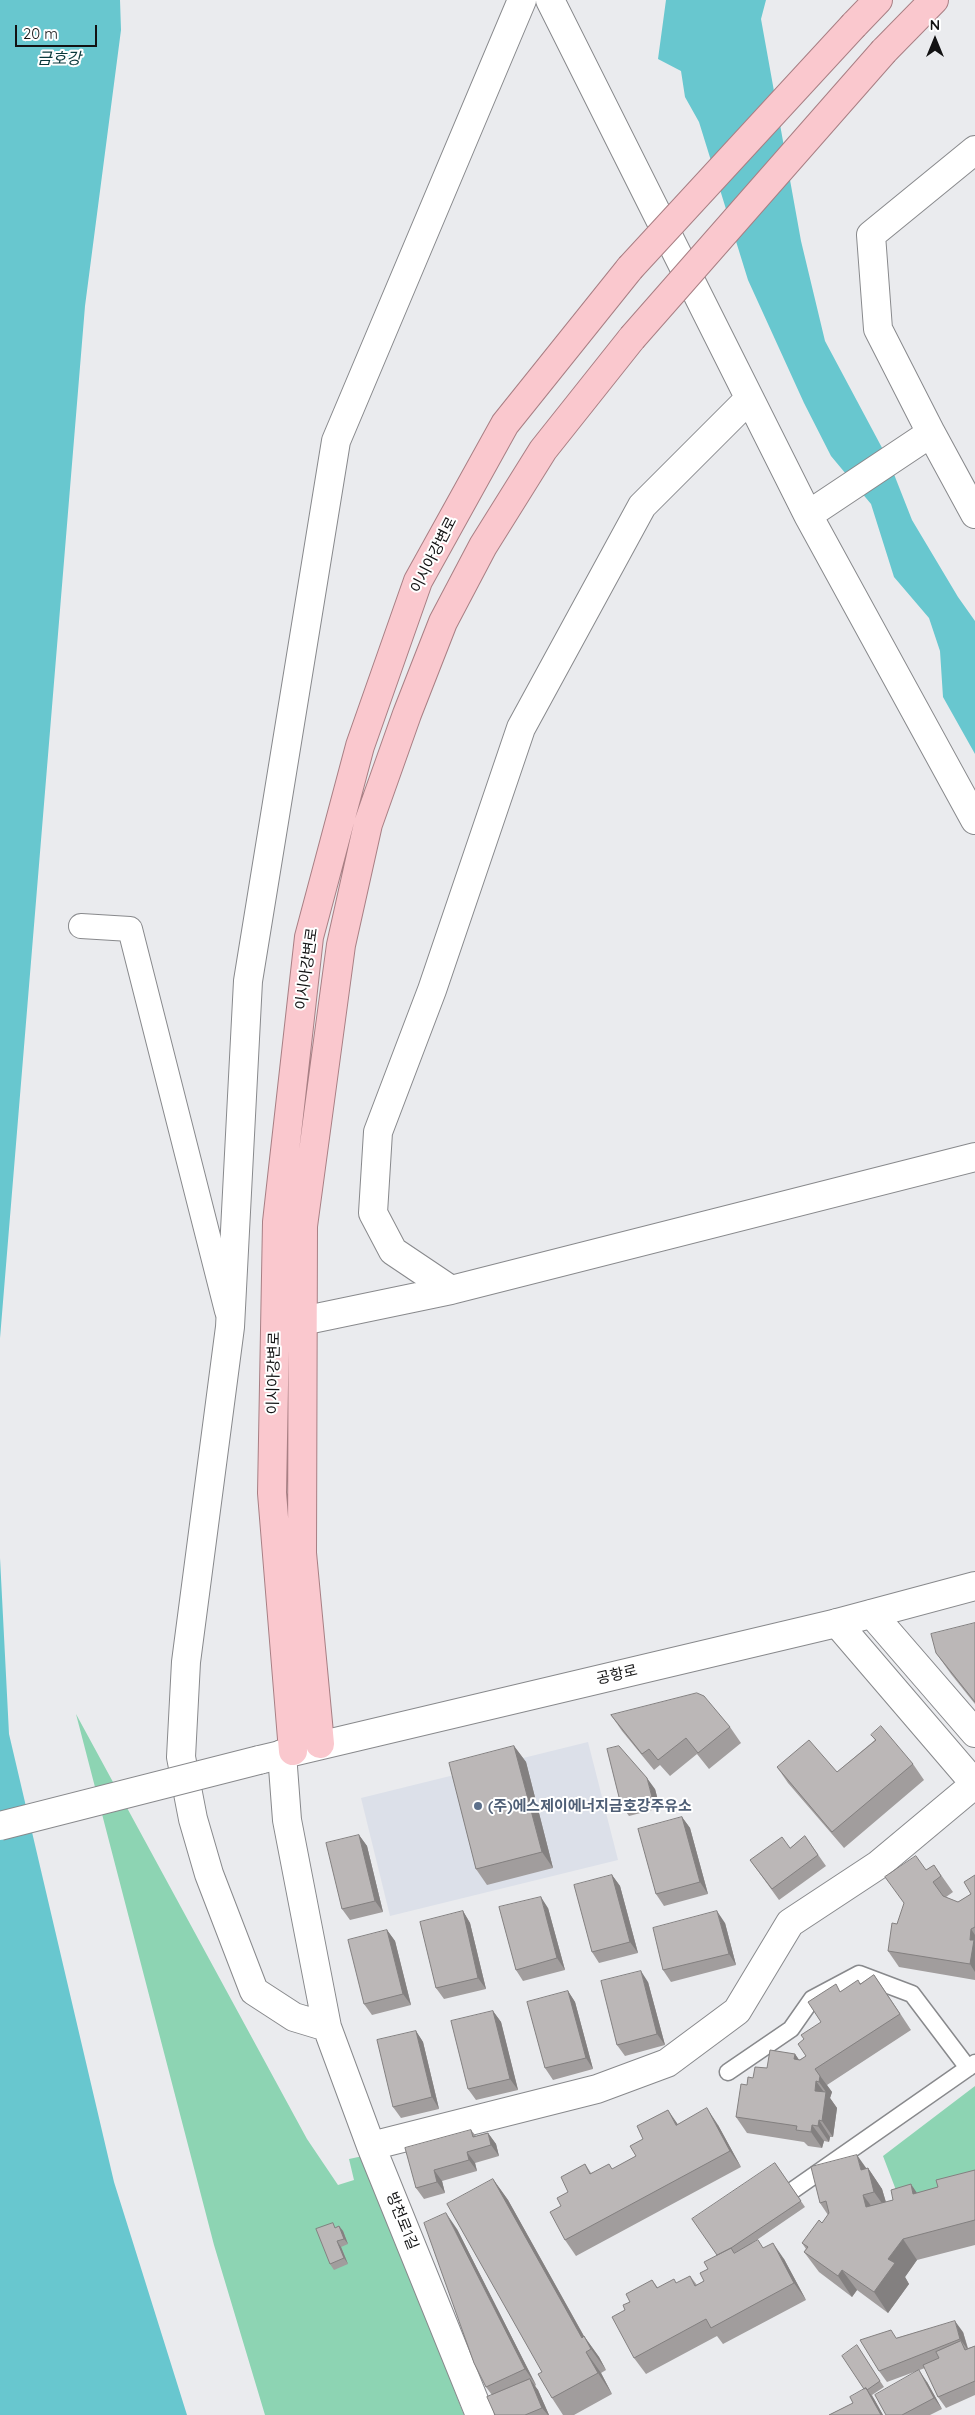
<!DOCTYPE html>
<html>
<head>
<meta charset="utf-8">
<style>
	body { margin:0 }
	#map { position:relative; width:975px; height:2415px; overflow:hidden; background:#eaebee; font-family:Quicksand,sans-serif }
	canvas { display:block }
	.north { position:absolute; left:910px; top:15px; width:50px; height:50px; -webkit-text-stroke:4px #fff; paint-order:stroke; rotate:0deg; font-size:14px; font-weight:700; line-height:20px; text-align:center; color:#121213 }
	.north::after { content:''; display:block; margin:auto; width:18px; height:22px; background:#121213; clip-path:polygon(50% 0,100% 100%,50% 72%,0 100%) }
	.scale { position:absolute; left:15px; top:25px; width:82px; height:22px; box-sizing:border-box; border:2px solid #121213; border-top:0; padding-left:6px; font-size:15px; line-height:18px; white-space:nowrap; color:#121213; -webkit-text-stroke:4px #fff; paint-order:stroke }
</style>
</head>
<body>
<div id="map">
<canvas width="975" height="2415"></canvas>
<div class="north">N</div>
<div class="scale">20 m</div>
</div>
<script>
const ctx = document.querySelector('canvas').getContext('2d');
ctx.lineJoin = 'round';
function fill(path, color) { ctx.fillStyle = color; ctx.fill(path, 'evenodd'); }
function trace(path, color, width, dash) { ctx.strokeStyle = color; ctx.lineWidth = width; ctx.lineCap = dash ? 'butt' : 'round'; ctx.setLineDash(dash || []); ctx.stroke(path); }
function drawText(font, color, halo, rows, align = 'center') {
  ctx.font = font + ' Quicksand,"Noto Sans KR",sans-serif'; ctx.lineWidth = 4; ctx.setLineDash([]); ctx.textBaseline = 'middle'; ctx.strokeStyle = halo; ctx.fillStyle = color; for (const [text, x, y, turn = 0] of rows) {
    ctx.save(); ctx.translate(x, y); ctx.rotate((+turn || 0) * Math.PI / 180); ctx.textAlign = isNaN(turn) ? turn : align; if (halo) ctx.strokeText(text, 0, 0); ctx.fillText(text, 0, 0); ctx.restore();
  }
}
const built = new Path2D(`
	M588,1742L618,1860L390,1916L361,1798Z`);
const green = new Path2D(`
	M76,1714L307,2139L338,2185L354,2180L349,2159L363,2156L464,2415H265L214,2245Z
	M975,2086V2178L899,2198L883,2156Z`);
const water = new Path2D(`
	M0,0H120L121,30L85,306L0,1338Z
	M666,0H766L761,19L801,241L825,341L888,459L912,520L958,597L975,621V754L943,697L940,651L929,618L894,577L871,504L831,456L804,403L748,280L699,122L685,97L681,71L658,59Z
	M0,1558L9,1734L114,2182L187,2415H0Z`);
const service = new Path2D(`
	M728,2072L791,2029L812,1999L859,1974L912,1994L968,2068
	M776,2202L975,2063`);
const pedestrian = new Path2D(`
	M81,926L130,929L227,1311`);
const minor = new Path2D(`
	M550,0L808,515
	M975,150L871,235L878,329L931,433L808,515L975,820
	M749,399L642,506L521,728L432,990L378,1132L373,1213L393,1251L451,1290L975,1157
	M931,433L975,514
	M302,1321L451,1290
	M872,1614L975,1733
	M837,1623L975,1784
	M282,1754L287,1820L327,2027L371,2146L480,2415
	M327,2027L294,2017L254,1991L209,1874L193,1819L181,1757L186,1662L230,1327L248,981L336,441L522,0
	M371,2146L597,2089L667,2063L737,2011L790,1923L878,1865L975,1784`);
const secondary = new Path2D(`
	M259,1760L837,1623L975,1586`);
const trunk = new Path2D(`
	M854,25L878,0
	M884,51L934,0
	M320,1744L302,1553L303,1226L341,945L368,824L407,714L443,622L483,546L543,450L632,338
	M293,1751L272,1493L277,1222L309,937L360,746L418,581L505,424L630,268`);
const secondaryBridge = new Path2D(`
	M0,1826L259,1760`);
const trunkBridge = new Path2D(`
	M630,268L854,25
	M632,338L884,51`);
const wall = new Path2D(`
	M975,1623V1704L951,1674L936,1653Z
	M611,1715L730,1727L741,1743L709,1769L697,1754L670,1776L660,1765L654,1770L622,1731Z
	M871,1735L913,1764L924,1780L844,1848L788,1783L777,1767L837,1772L875,1740Z
	M514,1746L526,1762L553,1868L487,1885L476,1869Z
	M655,1789L660,1808L629,1816L621,1805Z
	M682,1817L690,1828L708,1894L664,1906L656,1894Z
	M359,1835L367,1846L383,1912L350,1920L342,1909Z
	M805,1836L826,1866L779,1900L750,1860L790,1848Z
	M934,1865L953,1892L946,1897L958,1902L971,1894L975,1875V1980L899,1967L888,1951L897,1924L926,1870Z
	M612,1875L620,1886L638,1953L599,1963L592,1952Z
	M548,1908L565,1970L523,1981L516,1970Z
	M463,1911L470,1923L486,1989L444,1999L436,1988Z
	M725,1923L736,1965L671,1982L663,1970Z
	M387,1930L395,1941L411,2005L372,2015L364,2004Z
	M874,1975L911,2030L827,2085L832,2092L830,2098L837,2108L833,2137H830L829,2142L824,2141L822,2148L808,2146L804,2142L747,2133L736,2117L747,2085L753,2078L795,2054L799,2060L806,2056L804,2039L821,2022L841,1991L860,1984Z
	M648,1982L665,2045L625,2056L617,2045Z
	M568,1991L575,2002L593,2069L553,2080L545,2068Z
	M493,2011L501,2022L518,2090L476,2100L468,2089Z
	M416,2031L423,2042L439,2109L401,2118L393,2107Z
	M678,2124L718,2125L741,2167L576,2256L565,2240L561,2206L568,2192L585,2164L591,2173L613,2169L636,2156Z
	M471,2130L476,2136L488,2133L496,2144L499,2156L475,2163L477,2171L442,2181L445,2193L424,2199L416,2188Z
	M775,2163L805,2207L745,2248H764L784,2259L806,2300L723,2344L717,2336L646,2374L634,2358L625,2310L630,2302L652,2280L658,2288L677,2283L690,2276L697,2285L704,2281L708,2269L717,2255Z
	M868,2168L882,2189L886,2202L938,2187L975,2170V2245L917,2260L905,2277L909,2284L888,2313L857,2290L852,2297L819,2272L804,2252L806,2249L802,2243L822,2223L828,2215L820,2203Z
	M493,2179L508,2200L584,2336L599,2357L606,2370L601,2373L612,2394L574,2415H563L552,2398L542,2372Z
	M339,2226L343,2231L348,2244L341,2247L348,2264L334,2270L330,2264L336,2227Z
	M457,2229L536,2385L535,2386L538,2390L549,2415H495L492,2395L486,2387Z
	M963,2332L968,2348L975,2346V2395L946,2408L938,2397L925,2368L887,2382L879,2371L896,2338Z
	M857,2346L884,2387L872,2395L883,2415H829L853,2403L864,2389Z
	M927,2382L942,2409L930,2415H886Z`);
const shadedWall = new Path2D(`
	M514,1746L526,1762L553,1868L542,1852Z
	M647,1778L655,1789L660,1808L652,1797Z
	M682,1817L690,1828L708,1894L700,1882Z
	M359,1835L367,1846L383,1912L375,1901Z
	M612,1875L620,1886L638,1953L630,1942Z
	M541,1897L548,1908L565,1970L557,1958Z
	M463,1911L470,1923L486,1989L478,1978Z
	M717,1911L725,1923L736,1965L729,1954Z
	M971,1929L975,1935V1972L970,1964V1940Z
	M387,1930L395,1941L411,2005L403,1994Z
	M641,1971L648,1982L665,2045L657,2034Z
	M874,1975L885,1991L911,2030L900,2014Z
	M568,1991L575,2002L593,2069L586,2058Z
	M493,2011L501,2022L518,2090L510,2079Z
	M416,2031L423,2042L439,2109L432,2097Z
	M795,2054L806,2070L794,2059Z
	M815,2069L832,2092L830,2098L837,2108L833,2137L822,2121L815,2091L816,2081L826,2095V2092L819,2082Z
	M707,2108L718,2125L741,2167L730,2151Z
	M668,2110L679,2126L676,2125Z
	M819,2120L830,2137L829,2142L818,2126Z
	M812,2125L824,2141L822,2148L811,2132Z
	M488,2133L496,2144L499,2156L491,2145Z
	M467,2152L475,2163L477,2171L469,2160Z
	M857,2155L869,2172L868,2168L882,2189L889,2213L874,2192L861,2170Z
	M434,2170L442,2181L445,2193L437,2182Z
	M493,2179L508,2200L591,2349L582,2338Z
	M911,2184L925,2205L913,2194Z
	M863,2195L878,2215L866,2207Z
	M446,2213L457,2229L536,2385L525,2369Z
	M339,2226L343,2231L348,2244L344,2239Z
	M903,2239L917,2260L905,2277L909,2284L888,2313L874,2292L888,2259Z
	M337,2241L341,2247L348,2264L344,2258Z
	M773,2243L784,2259L806,2300L794,2283Z
	M842,2270L857,2290L852,2297L838,2276Z
	M955,2321L963,2332L968,2350L960,2339Z
	M584,2336L599,2357L606,2370L591,2349Z
	M586,2352L601,2373L612,2394L598,2373Z
	M919,2370L927,2382L942,2409L934,2398Z
	M530,2379L538,2390L549,2415H548L542,2408Z
	M866,2388L874,2399L883,2415H881Z`);
const building = new Path2D(`
	M975,1623V1702L936,1653L931,1634Z
	M697,1693L704,1696L730,1727L698,1753L686,1738L658,1760L649,1749L642,1754L611,1715Z
	M881,1726L913,1764L832,1832L777,1767L809,1740L837,1772L876,1740L871,1735Z
	M514,1746L542,1852L476,1869L449,1763Z
	M619,1746L647,1778L652,1797L621,1805L607,1749Z
	M682,1817L700,1882L656,1894L638,1829Z
	M359,1835L375,1901L342,1909L326,1843Z
	M805,1836L818,1855L772,1889L750,1860L782,1837L790,1848Z
	M916,1856L926,1870L934,1865L941,1876L933,1882L943,1896L958,1902L971,1894L964,1882L975,1875V1927L971,1929L970,1940H974L970,1964L888,1951L892,1923L897,1924L904,1903L885,1877Z
	M612,1875L630,1942L592,1952L574,1885Z
	M541,1897L557,1958L516,1970L499,1907Z
	M463,1911L478,1978L436,1988L420,1922Z
	M717,1911L729,1954L663,1970L653,1928Z
	M387,1930L403,1994L364,2004L348,1940Z
	M641,1971L657,2034L617,2045L601,1981Z
	M874,1975L900,2014L815,2069L820,2076L819,2082L816,2081L815,2091L826,2092L822,2121L819,2120L818,2126L812,2125L811,2132L796,2130L797,2126L736,2117L741,2084L747,2085L748,2077L753,2078L755,2067L767,2068L770,2050L795,2054L794,2059L800,2060L806,2056L798,2044L804,2039L801,2035L821,2022L808,2002L836,1984L840,1992L858,1980L860,1984Z
	M568,1991L586,2058L545,2068L527,2002Z
	M493,2011L510,2079L468,2089L451,2021Z
	M416,2031L432,2097L393,2107L377,2040Z
	M707,2108L730,2151L565,2240L550,2212L561,2206L557,2198L568,2192L561,2177L585,2164L590,2174L609,2164L612,2169L636,2156L630,2146L643,2139L637,2126L668,2110L676,2125Z
	M471,2130L473,2137L488,2133L491,2145L467,2152L469,2160L434,2170L437,2182L416,2188L405,2148Z
	M857,2155L861,2170L868,2168L874,2192L863,2195L866,2207L893,2200L891,2190L911,2184L913,2194L938,2187L936,2180L975,2170V2220L903,2239L888,2259L895,2263L874,2292L842,2270L838,2276L804,2252L808,2247L802,2243L819,2220L822,2223L829,2213L826,2201L820,2203L811,2167Z
	M775,2163L801,2201L731,2248L717,2255L692,2219Z
	M493,2179L582,2338L584,2336L591,2349L586,2352L598,2373L552,2398L538,2374L542,2372L447,2204Z
	M446,2213L525,2369L486,2387L474,2363L424,2223Z
	M333,2223L335,2228L339,2226L344,2239L337,2241L344,2258L330,2264L316,2229Z
	M758,2240L763,2248L773,2243L794,2283L711,2328L706,2319L634,2358L612,2317L625,2310L623,2305L630,2302L626,2294L652,2280L657,2288L674,2279L676,2283L690,2276L695,2286L704,2281L700,2273L708,2269L704,2262L731,2248L734,2253Z
	M955,2321L960,2339L879,2371L860,2340L891,2330L896,2338Z
	M961,2341L965,2350L975,2346V2381L938,2397L923,2365L939,2358L936,2352Z
	M857,2345L880,2381L867,2390L866,2388L864,2389L842,2356Z
	M919,2370L934,2398L902,2415H886L875,2395Z
	M530,2379L542,2408L525,2415H495L487,2397Z
	M866,2388L881,2415H829L853,2403L850,2397Z`);
const markers = [
	[478,1806,5,"#5c6f8a"]
];
const streetNames = [
	["이시아강변로",434,555,-63],
	["이시아강변로",307,969,-82],
	["이시아강변로",274,1373,-89],
	["공항로",617,1675,-13],
	["방천로1길",402,2221,68]
];
const serviceNames = [
	["(주)에스제이에너지금호강주유소",488,1806]
];
const waterNames = [
	["금호강",59,59]
];
fill(built, '#dce0e9');
fill(green, '#8dd4b3');
fill(water, '#68c7cf');
trace(service, '#88898c', 19);
trace(pedestrian, '#88898c', 26);
trace(minor, '#88898c', 30);
trace(secondary, '#88898c', 30);
trace(trunk, '#a87f84', 30);
trace(service, '#fff', 16);
trace(pedestrian, '#fff', 24);
trace(minor, '#fff', 28);
trace(secondary, '#fff', 28);
trace(trunk, '#fac8ce', 28);
trace(secondaryBridge, '#88898c', 30, []);
trace(trunkBridge, '#a87f84', 30, []);
trace(secondaryBridge, '#fff', 28);
trace(trunkBridge, '#fac8ce', 28);
fill(wall, '#a19d9d');
fill(shadedWall, '#838080');
fill(building, '#bbb7b7');
trace(building, '#838080', 1);
for (const [x, y, r, color] of markers) { const dot = new Path2D(); dot.arc(x, y, r, 0, 2 * Math.PI); ctx.fillStyle = color; ctx.fill(dot); trace(dot, '#fff', 2); }
drawText('15px', '#121213', '#fff', streetNames);
drawText('bold 15px', '#4e5e75', '#fff', serviceNames, 'left');
drawText('italic 16px', '#08383b', '#fff', waterNames);
</script>
</body>
</html>
